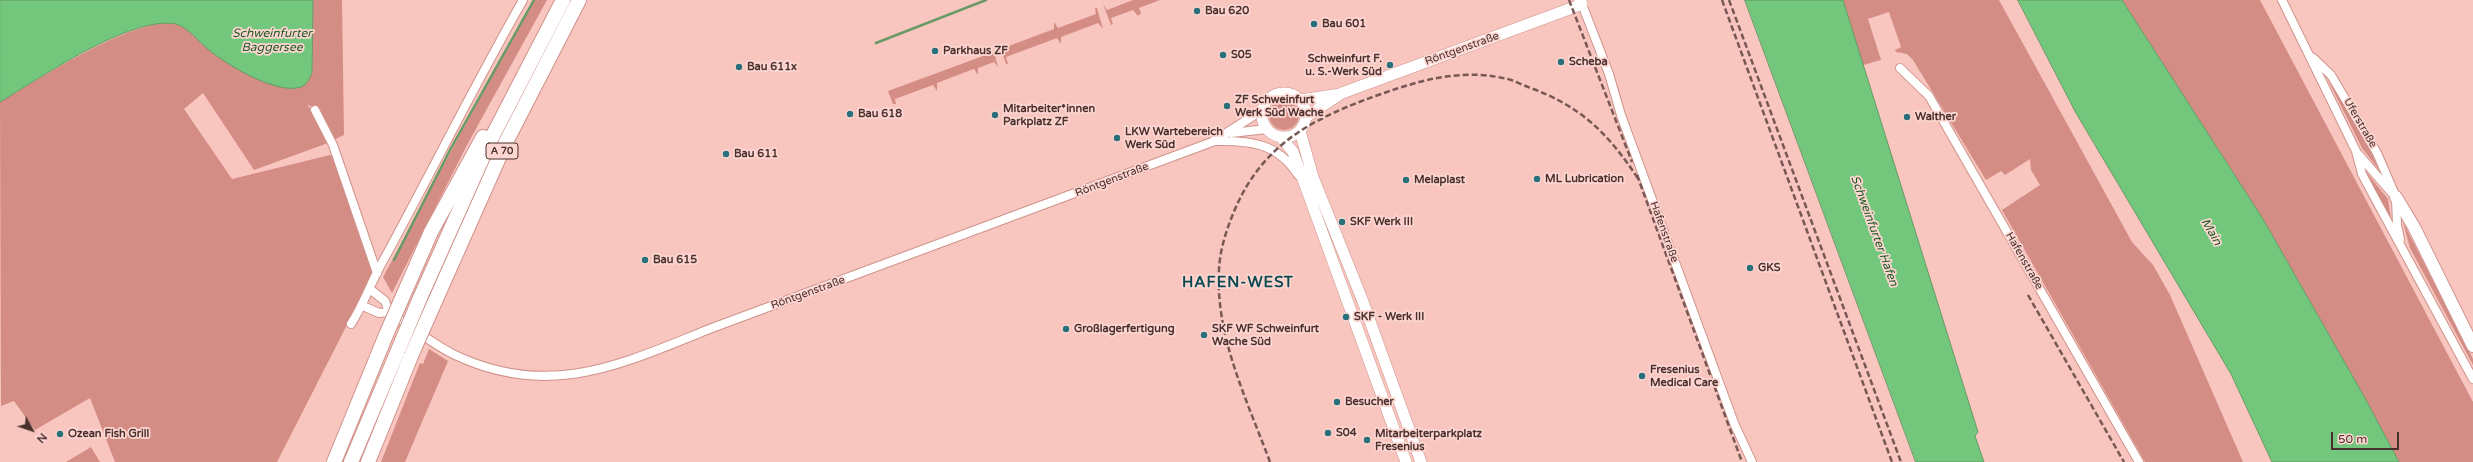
<!DOCTYPE html>
<html>
<head>
<meta charset="utf-8">
<style>
	body { margin:0 }
	#map { position:relative; width:2473px; height:462px; overflow:hidden; background:#f9c5bf; font-family:"Varela Round",sans-serif }
	canvas { display:block }
	.north { position:absolute; left:12px; top:410px; width:40px; height:40px; -webkit-text-stroke:3px #fed6d1; paint-order:stroke; rotate:130deg; font-size:11px; font-weight:700; line-height:16px; text-align:center; color:#4a312e }
	.north::after { content:''; display:block; margin:auto; width:14px; height:18px; background:#4a312e; clip-path:polygon(50% 0,100% 100%,50% 72%,0 100%) }
	.scale { position:absolute; left:2331px; top:432px; width:68px; height:18px; box-sizing:border-box; border:2px solid #4a312e; border-top:0; padding-left:5px; font-size:12px; line-height:14px; white-space:nowrap; color:#4a312e; -webkit-text-stroke:3px #fed6d1; paint-order:stroke }
</style>
</head>
<body>
<div id="map">
<canvas width="2473" height="462"></canvas>
<div class="north">N</div>
<div class="scale">50 m</div>
</div>
<script>
const ctx = document.querySelector('canvas').getContext('2d');
ctx.lineJoin = 'round';
function fill(path, color) { ctx.fillStyle = color; ctx.fill(path, 'evenodd'); }
function trace(path, color, width, dash) { ctx.strokeStyle = color; ctx.lineWidth = width; ctx.lineCap = dash ? 'butt' : 'round'; ctx.setLineDash(dash || []); ctx.stroke(path); }
function drawText(font, color, halo, rows, align = 'center') {
  ctx.font = font + ' "Varela Round",sans-serif'; ctx.lineWidth = 3.5; ctx.setLineDash([]); ctx.textBaseline = 'middle'; ctx.strokeStyle = halo; ctx.fillStyle = color; for (const [text, x, y, turn = 0] of rows) {
    ctx.save(); ctx.translate(x, y); ctx.rotate((+turn || 0) * Math.PI / 180); ctx.textAlign = isNaN(turn) ? turn : align; if (halo) ctx.strokeText(text, 0, 0); ctx.fillText(text, 0, 0); ctx.restore();
  }
}
const green = new Path2D(`
	M313,0H342L344,135L331,141L320,109L307,105L316,115L328,143L254,170L203,93L184,109L232,179L330,155L337,160L374,272L277,462H115L90,398L35,430L14,401L1,406L0,102C31,84 148,7 181,26C192,32 201,44 211,51C230,66 252,76 275,85L312,73Z
	M533,0H547L467,145L392,293L383,277Z
	M1133,0H1160L1139,8L1141,13L1138,16L1133,10L1111,18L1113,24L1111,25L1103,4L1107,10Z
	M1843,0H1999L2132,242L2153,265L2170,295L2243,462H2145L2002,210L2040,185L2031,170L2030,159L2005,175L2001,171L1986,180L1913,60L1907,54L1896,52L1895,50L1901,47L1889,12L1868,19L1881,60L1863,65Z
	M2122,0H2260L2473,402V462H2399L2365,398L2263,219Z
	M1095,8H1097L1103,29L1098,23L1061,37V44L1057,38L1006,57L1008,64H1006L999,43L1003,48L1006,47L1054,29V22L1058,28L1096,14Z
	M994,52L998,67L994,62L978,68V75L974,69L971,70L937,83V91L933,85L895,99L896,104H893L888,91Z
	M2326,76L2364,137L2379,170L2362,148Z
	M1269 115a15 15 0 1 1 30 0a15 15 0 1 1-30 0Z
	M2367,173L2388,199L2391,219L2366,174Z
	M2403,222L2473,359V365L2410,248Z
	M429,349L448,361L405,462H381L420,363L423,364Z
	M91,447L100,462H66Z`);
const water = new Path2D(`
	M0,0H313L312,73C309,79 307,85 301,87C277,95 227,65 209,50C200,43 188,27 176,24C131,15 39,79 0,102Z
	M1745,0H1843L1978,432L1975,436L1984,462H1916Z
	M2018,0H2122L2263,219L2365,398L2399,462H2272L2231,374L2076,113Z`);
const stream = new Path2D(`
	M876,43L986,0
	M394,260L450,150L534,0`);
const street = new Path2D(`
	M2282,0L2356,151L2362,174L2371,191L2473,379
	M1582,4L1609,74L1621,115L1734,423L1752,462
	M2313,58L2331,75L2377,153L2396,197L2397,225L2400,239
	M1900,68L1929,96L2139,462
	M315,110L333,145L377,273
	M1231,133L1267,129
	M1215,141C1249,140 1278,143 1298,175
	M2358,154L2392,193
	M371,290L385,301L389,312C410,326 432,344 455,355C550,400 622,364 712,328L1212,142L1261,111
	M363,306L379,313L389,312
	M351,324C364,304 371,282 383,261C430,175 474,86 523,0`);
const secondary = new Path2D(`
	M1262 115a22 22 0 1 1 44 0a22 22 0 1 1-44 0Z
	M1301,100L1340,94
	M1306,117L1342,93L1572,8L1582,4L1580,0
	M1300,131L1313,177L1362,299L1421,462
	M1281,137L1293,152L1406,462`);
const primary = new Path2D(`
	M2396,197L2414,227L2473,346`);
const highway = new Path2D(`
	M406,289L431,232L483,137
	M420,298L491,139L563,0
	M433,306L505,144L579,0
	M334,462L386,335
	M351,462L399,348
	M368,462L411,356`);
const rail = new Path2D(`
	M1569,0L1632,162
	M1722,0L1892,462
	M1729,0L1901,462
	M1637,175L1742,462
	M2028,295L2124,462
	M1270,462C1247,400 1215,336 1219,269C1220,250 1226,231 1233,214C1261,144 1313,118 1381,94C1421,80 1460,69 1503,78C1511,79 1520,84 1528,87C1581,106 1608,133 1639,180`);
const highwayBridge = new Path2D(`
	M386,335L406,289
	M399,348L420,298
	M411,356L433,306`);
const markers = [
	[1197,11,4,"#28717a"],
	[1314,24,4,"#28717a"],
	[935,51,4,"#28717a"],
	[1223,55,4,"#28717a"],
	[1561,62,4,"#28717a"],
	[1390,65,4,"#28717a"],
	[739,67,4,"#28717a"],
	[1227,106,4,"#28717a"],
	[850,114,4,"#28717a"],
	[995,115,4,"#28717a"],
	[1907,117,4,"#28717a"],
	[1117,138,4,"#28717a"],
	[726,154,4,"#28717a"],
	[1537,179,4,"#28717a"],
	[1406,180,4,"#28717a"],
	[1342,222,4,"#28717a"],
	[645,260,4,"#28717a"],
	[1750,268,4,"#28717a"],
	[1346,317,4,"#28717a"],
	[1066,329,4,"#28717a"],
	[1204,335,4,"#28717a"],
	[1642,376,4,"#28717a"],
	[1337,402,4,"#28717a"],
	[1328,433,4,"#28717a"],
	[60,434,4,"#28717a"],
	[1367,440,4,"#28717a"]
];
const shields = [
	[502,151,32]
];
const shieldNames = [
	["A 70",502,151]
];
const poiNames = [
	["Bau 620",1205,11],
	["Bau 601",1322,24],
	["Parkhaus ZF",943,51],
	["S05",1231,55],
	["Schweinfurt F.",1382,59,"right"],
	["u. S.-Werk Süd",1382,72,"right"],
	["Scheba",1569,62],
	["Bau 611x",747,67],
	["ZF Schweinfurt",1235,100],
	["Werk Süd Wache",1235,113],
	["Mitarbeiter*innen",1003,109],
	["Parkplatz ZF",1003,122],
	["Bau 618",858,114],
	["Walther",1915,117],
	["LKW Wartebereich",1125,132],
	["Werk Süd",1125,145],
	["Bau 611",734,154],
	["ML Lubrication",1545,179],
	["Melaplast",1414,180],
	["SKF Werk III",1350,222],
	["Bau 615",653,260],
	["GKS",1758,268],
	["SKF - Werk III",1354,317],
	["Großlagerfertigung",1074,329],
	["SKF WF Schweinfurt",1212,329],
	["Wache Süd",1212,342],
	["Fresenius",1650,370],
	["Medical Care",1650,383],
	["Besucher",1345,402],
	["S04",1336,433],
	["Ozean Fish Grill",68,434],
	["Mitarbeiterparkplatz",1375,434],
	["Fresenius",1375,447]
];
const streetNames = [
	["Röntgenstraße",1462,49,-20],
	["Uferstraße",2360,123,60],
	["Röntgenstraße",1112,180,-21],
	["Hafenstraße",1664,232,70],
	["Hafenstraße",2024,261,60],
	["Röntgenstraße",808,293,-20]
];
const waterNames = [
	["Schweinfurter",272,34],
	["Baggersee",272,48],
	["Schweinfurter Hafen",1874,231,70],
	["Main",2211,232,60]
];
const districtNames = [
	["HAFEN-WEST",1238,283]
];
fill(green, '#d48d85');
fill(water, '#73c77c');
trace(water, '#679a65', 1);
trace(stream, '#679a65', 2.5);
trace(street, '#d0928b', 10);
trace(secondary, '#d0928b', 12);
trace(primary, '#d0928b', 14);
trace(highway, '#d0928b', 16);
trace(street, '#fff', 8);
trace(secondary, '#fff', 11);
trace(primary, '#fff', 12);
trace(highway, '#fff', 14);
trace(rail, '#785854', 2.5, [6, 3]);
trace(highwayBridge, '#d0928b', 16, []);
trace(highwayBridge, '#fff', 14);
for (const [x, y, r, color] of markers) { const dot = new Path2D(); dot.arc(x, y, r, 0, 2 * Math.PI); ctx.fillStyle = color; ctx.fill(dot); trace(dot, '#fed6d1', 1.5); }
for (const [x, y, w] of shields) { const box = new Path2D(); box.roundRect(x - w / 2, y - 8, w, 16, 3); ctx.fillStyle = '#fed6d1'; ctx.fill(box); trace(box, '#4a312e', 1); }
drawText('bold 10px', '#4a312e', null, shieldNames);
drawText('bold 11px', '#4a312e', '#fed6d1', poiNames, 'left');
drawText('11px', '#4a312e', '#fed6d1', streetNames);
drawText('italic 12px', '#1f5928', '#fed6d1', waterNames);
ctx.letterSpacing = '1px';
drawText('bold 15px', '#0b4a51', '#fed6d1', districtNames);
ctx.letterSpacing = '0px';
</script>
</body>
</html>
